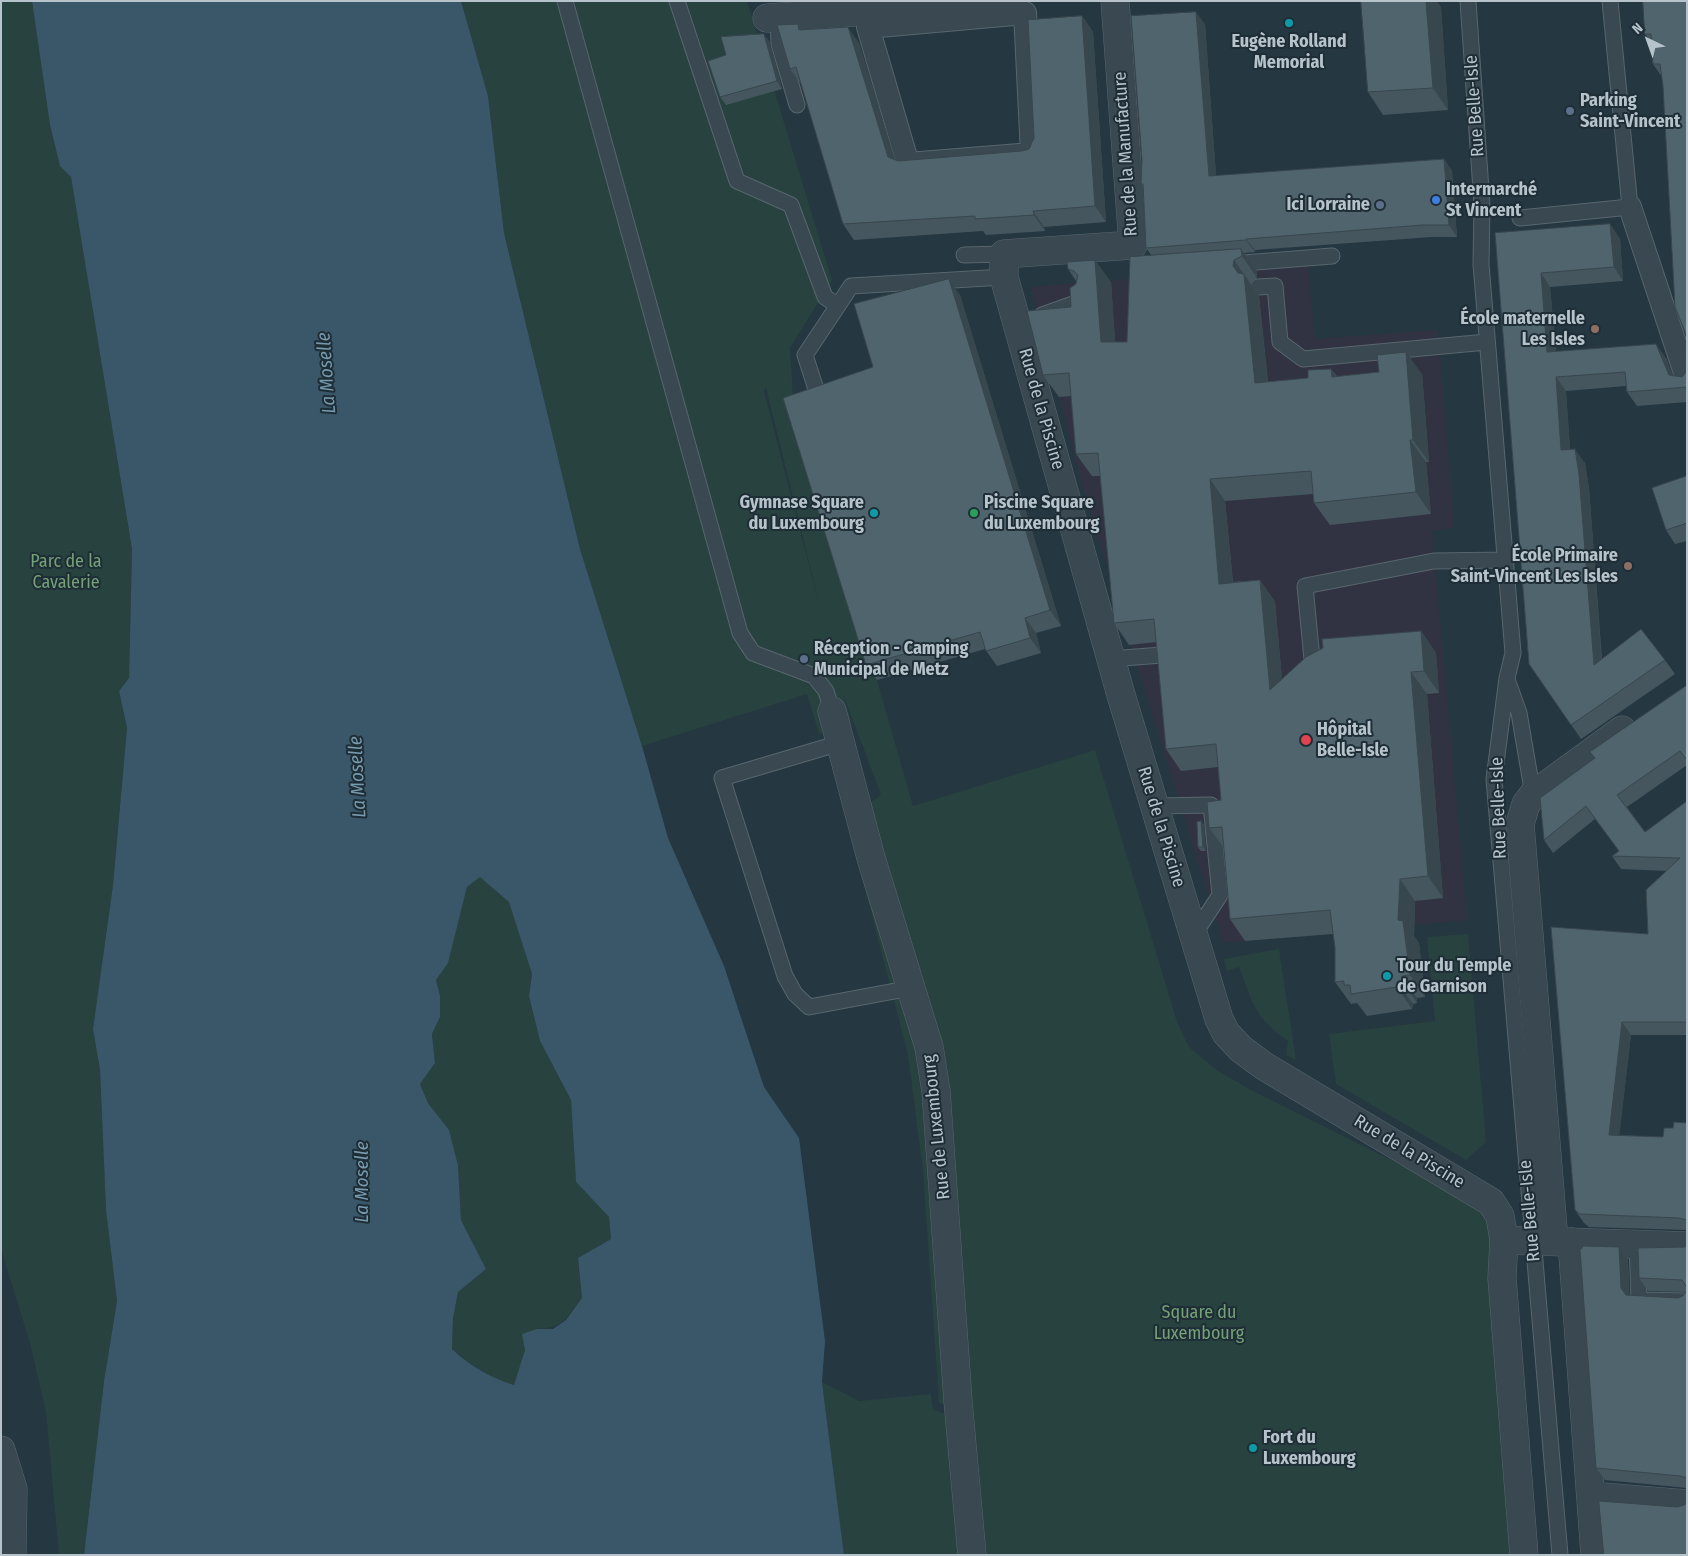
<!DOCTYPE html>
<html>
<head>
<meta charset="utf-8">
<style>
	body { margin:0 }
	#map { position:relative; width:1688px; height:1556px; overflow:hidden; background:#253741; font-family:"Fira Sans Condensed",sans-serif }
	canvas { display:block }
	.frame { position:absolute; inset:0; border:2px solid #b6c3cb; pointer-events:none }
	.north { position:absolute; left:1623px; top:15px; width:50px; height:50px; -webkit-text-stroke:4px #1e2d36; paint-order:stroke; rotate:318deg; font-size:14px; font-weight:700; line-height:20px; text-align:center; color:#b6c3cb }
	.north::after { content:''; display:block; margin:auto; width:18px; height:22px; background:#b6c3cb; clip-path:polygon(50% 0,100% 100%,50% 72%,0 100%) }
</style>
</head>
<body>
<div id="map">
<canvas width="1688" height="1556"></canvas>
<div class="frame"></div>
<div class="north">N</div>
</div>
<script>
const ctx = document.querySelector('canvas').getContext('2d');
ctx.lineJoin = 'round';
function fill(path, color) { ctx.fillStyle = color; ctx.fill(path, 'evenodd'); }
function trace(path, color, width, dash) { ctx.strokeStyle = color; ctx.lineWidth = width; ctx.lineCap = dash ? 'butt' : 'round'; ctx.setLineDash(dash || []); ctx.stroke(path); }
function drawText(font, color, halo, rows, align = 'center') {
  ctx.font = font + ' "Fira Sans Condensed",sans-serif'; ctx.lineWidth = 4; ctx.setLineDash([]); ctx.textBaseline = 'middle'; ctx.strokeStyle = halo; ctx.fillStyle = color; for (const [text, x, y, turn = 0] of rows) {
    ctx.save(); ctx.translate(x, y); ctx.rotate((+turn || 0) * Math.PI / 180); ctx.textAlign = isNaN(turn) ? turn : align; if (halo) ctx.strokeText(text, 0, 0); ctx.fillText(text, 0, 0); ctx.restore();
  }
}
const medical = new Path2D(`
	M1308,265L1315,339L1438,330L1454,528L1432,531L1467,920L1223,943L1083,489L1031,287Z`);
const green = new Path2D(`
	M1,1H32L50,125L60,166L71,177L132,549L129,678L119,691L127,728L113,885L93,1029L100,1070L106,1210L117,1301L104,1381L84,1555H59L46,1412L30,1343L1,1249Z
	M461,1H747L832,280L790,348L794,413L865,639L913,806L1095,750L1177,1022L1189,1047L1218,1071L1251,1090L1447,1188L1485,1211L1489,1227L1517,1555H972L959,1408L939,1403L923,1171L908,1055L847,819L881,795L842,691L852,724L819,734L807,694L642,746L580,549L504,233L488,96ZM766,387V388L823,619L764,391Z
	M480,876L509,901L532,974L529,996L540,1041L571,1100L576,1182L609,1217L611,1239L578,1258L582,1298C568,1317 563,1328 537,1329L525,1350L515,1386C491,1378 471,1366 452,1349L453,1317L458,1291L486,1269L461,1220L458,1165L449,1130L428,1103L420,1084L435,1063L432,1034L440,1017V996L436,980L448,962L467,887Z
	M1468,934L1486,1142L1466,1160L1336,1084L1329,1034L1435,1021L1427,937Z
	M1279,949L1296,1060L1286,1055L1288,1041C1253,1016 1254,1005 1239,967L1227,971L1224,959Z
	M822,1382L859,1401L931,1394L933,1410L952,1416L965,1555H844Z`);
const water = new Path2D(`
	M32,1H461L488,96L504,233L580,549L642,746L668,838L724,966L764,1087L799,1138L825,1341L822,1382L844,1555H84L104,1381L117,1301L106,1210L100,1070L93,1029L113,885L127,728L119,691L129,678L132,549L71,177L60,166L50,125ZM480,877L509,902L532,974L529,996L540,1041L571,1100L576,1182L609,1217L611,1239L578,1258L582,1298L566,1320L553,1329H537L522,1334L525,1350L514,1385C491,1378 470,1366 452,1349L453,1318L458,1292L486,1269L461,1220L458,1165L449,1130L428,1103L420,1084L435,1063L432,1034L440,1017V996L436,980L448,963L467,887Z`);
const service = new Path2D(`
	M565,1L740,633L753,653L814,676L826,691L832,711
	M677,1L737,181L791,205L825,297L838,306
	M1468,1L1482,205L1481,264L1513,653L1507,678L1494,779L1560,1555
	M778,17L779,44L797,105
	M1520,218L1630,207L1610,1
	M964,255L1004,254
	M1231,264L1332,256
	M1258,287L1275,286L1280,342L1303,359L1487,342
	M1042,315L1084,300
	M815,386L805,355L851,286L1004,277
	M1110,659L1162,655
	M1313,670L1305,586L1434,561L1505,560
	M1508,682L1519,713L1533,795
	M840,743L722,778L785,976L795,994L809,1007L911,988
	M1155,806L1211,805L1220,895L1193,936
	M1637,1244L1639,1300L1687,1301`);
const pedestrian = new Path2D(`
	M1025,13L1032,154L908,164L868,27Z
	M1630,207L1687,379`);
const minor = new Path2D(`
	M1115,1L1133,245L1004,254V277L1121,695L1219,1019L1226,1033L1241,1049L1264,1066L1491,1202L1500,1216L1504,1240
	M767,18L1014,1
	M832,711L871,858L929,1047L936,1091L958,1401L972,1555
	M1554,1241L1520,824L1526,804L1533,795L1622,730
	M1572,1242L1595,1555
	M1591,1496L1687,1504`);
const tertiary = new Path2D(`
	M1,1450L13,1489L12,1555
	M1524,1555L1502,1278L1504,1240L1687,1246`);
const wall = new Path2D(`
	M1687,1L1663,86L1662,77L1653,64L1652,43L1645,34Z
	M1441,7L1448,110L1383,115L1368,92Z
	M1082,16L1093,32L1106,222L1044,227L1045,231L986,235L983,231L854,240L843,224L801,84L790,69L798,24L803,30L859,43L895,160L898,161L1022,151L1029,149L1034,138Z
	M1205,24L1216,176L1444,159L1452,171L1457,237H1432L1255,250V252L1244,253L1257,271V278L1250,283L1259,296L1268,382L1308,378L1331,369L1337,376L1422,374L1429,462H1426L1431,514L1330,525L1314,503L1313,494L1225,501L1233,582L1260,580L1275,602L1282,679L1421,631L1436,653L1439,693L1427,694L1443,898L1415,901L1414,936L1419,943L1425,997L1417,998V1003L1413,1004L1412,1009L1367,1016L1357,1003L1351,1004L1335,982V948L1333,934L1245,941L1230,919L1224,848L1209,828L1221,800L1218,767L1181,771L1166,749L1157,642L1129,645L1114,623L1100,476H1092L1076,454L1071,396L1059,397L1043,375L1071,307L1076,281L1068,269L1111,282L1115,342H1127L1152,256L1146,248L1143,187L1141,184Z
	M770,42L782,89L726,105L720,97Z
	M1610,224L1620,239L1623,281L1550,287L1556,351L1666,358L1673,376L1682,377L1687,371V402L1637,406L1627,392L1626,386L1566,391L1570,449L1585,463L1589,488L1602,659L1665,660L1675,674L1581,739L1529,664L1495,233Z
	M960,295L1061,626L1036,633L1041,653L997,666L985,649L877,680L866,665L873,367Z
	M1687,476V541L1675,544L1666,530Z
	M1687,688V765L1627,807L1645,832L1687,801V1035H1631L1619,1136L1663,1137L1673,1128L1687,1123V1230L1589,1227L1584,1223L1575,1210L1551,927L1648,934L1667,871L1621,869L1612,856L1619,851L1595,819L1553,853L1544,840L1595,758Z
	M1201,821L1204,825L1206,851H1201L1198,847Z
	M1687,1245V1488L1605,1480L1596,1468L1619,1247L1628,1260L1629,1296L1678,1298L1683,1296L1685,1292L1648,1291L1639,1278Z`);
const shadedWall = new Path2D(`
	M1426,1H1437L1441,7L1448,110L1433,88Z
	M1196,12L1205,24L1217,188L1209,176Z
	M1082,16L1093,32L1106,222L1095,206Z
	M798,24L809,39L799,30Z
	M848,27L859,43L899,173L888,157Z
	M764,34L770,42L782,89L777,81Z
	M1444,159L1452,171L1457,237L1449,225Z
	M1033,211L1044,227L1045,231L1034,215Z
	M1610,224L1620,239L1623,281L1614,267Z
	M1246,239L1255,250V252L1246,240Z
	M1241,249L1257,271V278L1242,256Z
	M1095,260L1111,282L1117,364L1101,342Z
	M1234,260L1259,296L1270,405L1255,383L1233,266Z
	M1541,273L1550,287L1557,366L1547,352Z
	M949,279L960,295L1061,626L1050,610Z
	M1656,344L1666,358L1679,389L1669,375Z
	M1406,352L1422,374L1429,462L1413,440Z
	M1331,369L1347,391L1332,377Z
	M1556,377L1566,391L1571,464L1561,450Z
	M1410,440L1426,462L1431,514L1416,492Z
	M1575,449L1585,463L1589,488L1603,680L1594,665Z
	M1210,479L1225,501L1235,606L1219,584Z
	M1260,580L1275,602L1285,712L1270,690Z
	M1025,618L1036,633L1041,653L1030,638Z
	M1421,631L1436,653L1439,693L1424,671Z
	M1411,672L1427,694L1443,898L1428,876Z
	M1201,821L1204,825L1206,851L1203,847Z
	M1400,879L1415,901L1414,936L1419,943L1425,997L1410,975L1398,920Z
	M1402,976L1417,998V1003L1402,981Z
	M1397,982L1413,1004L1412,1009L1397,987Z
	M1622,1022L1631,1035L1618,1148L1609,1135Z
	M1619,1247L1628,1260L1630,1300L1635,1308L1621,1288Z`);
const building = new Path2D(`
	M1361,1H1426L1433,88L1368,92Z
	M1643,1H1687V337L1675,307L1663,86L1660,64H1653L1651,34H1645Z
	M1196,12L1209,176L1444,159L1449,225H1423L1246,239V240L1146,248L1143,184H1141L1142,160L1131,16Z
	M1082,16L1095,206L1033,211L1034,215L975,219V216L843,224L796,67L790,69L777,25L798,24L799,30L848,27L888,157L898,161L1022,151L1029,149L1034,138L1028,20Z
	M764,34L777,81L720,97L708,61L726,55L721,37Z
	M1610,224L1614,267L1541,273L1547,352L1656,344L1669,375L1682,377L1687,371V387L1627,392L1625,372L1556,377L1561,450L1575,449L1579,474L1594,665L1641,629L1665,660L1571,725L1529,664L1495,233Z
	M1241,249L1242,256L1234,260L1233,266L1238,273L1244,274L1255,383L1308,378V370L1331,369L1332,377L1379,372L1377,355L1406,352L1413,440H1410L1416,492L1314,503L1311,471L1210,479L1219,584L1260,580L1270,690L1306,657L1323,648L1322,639L1421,631L1424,671L1411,672L1428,876L1400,879L1398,920L1403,921L1410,975L1402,976V981L1397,982V987L1351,994L1350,985H1344V981L1335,982V948L1330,910L1230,919L1222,827L1209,828L1207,802L1221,800L1216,744L1166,749L1154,619L1114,623L1098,453L1076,454L1069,373L1043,375L1027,311L1071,307L1070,288L1076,284L1078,275L1074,271L1068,269L1067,262L1095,260L1101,342H1127L1130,257Z
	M949,279L1050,610L1025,618L1030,638L986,651L980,632L866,665L783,398L873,367L854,304Z
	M1685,346H1687V354Z
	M1687,476V523L1666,530L1652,488Z
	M1686,686L1687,688V760L1680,751L1617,795L1645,832L1687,801V1022H1622L1609,1135L1663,1137L1664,1128H1673L1674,1122L1687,1123V1220L1679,1218L1580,1214L1575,1210L1551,927L1648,934L1646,890L1680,858L1612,856L1619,851L1586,806L1544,840L1540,798L1595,758L1590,752Z
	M1201,821L1203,847H1198L1197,822Z
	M1687,1245V1288L1682,1280L1639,1278L1638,1248L1685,1247Z
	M1584,1246L1619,1247L1621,1288L1626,1295L1678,1298L1683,1296L1687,1290V1478L1680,1476L1596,1468L1580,1250Z
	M1599,1501L1677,1507L1684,1505L1687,1503V1555H1604Z`);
const markers = [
	[1289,23,5,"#0f9aa8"],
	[1570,111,5,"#5c6f8a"],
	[1436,200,5,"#3f7fe0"],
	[1380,205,5,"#5c6f8a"],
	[1595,329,5,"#8d6e63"],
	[874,513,5,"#0f9aa8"],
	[974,513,5,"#2e9e5b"],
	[1628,566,5,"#8d6e63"],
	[804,659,5,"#5c6f8a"],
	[1306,740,6,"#e0444e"],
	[1387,976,5,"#0f9aa8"],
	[1253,1448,5,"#0f9aa8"]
];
const poiNames = [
	["Eugène Rolland",1289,42,"center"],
	["Memorial",1289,63,"center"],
	["Parking",1580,101],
	["Saint-Vincent",1580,122],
	["Intermarché",1446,190],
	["St Vincent",1446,211],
	["Ici Lorraine",1370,205,"right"],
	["École maternelle",1585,319,"right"],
	["Les Isles",1585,340,"right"],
	["Gymnase Square",864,503,"right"],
	["du Luxembourg",864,524,"right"],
	["Piscine Square",984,503],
	["du Luxembourg",984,524],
	["École Primaire",1618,556,"right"],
	["Saint-Vincent Les Isles",1618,577,"right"],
	["Réception - Camping",814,649],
	["Municipal de Metz",814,670],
	["Hôpital",1317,730],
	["Belle-Isle",1317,751],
	["Tour du Temple",1397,966],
	["de Garnison",1397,987],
	["Fort du",1263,1438],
	["Luxembourg",1263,1459]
];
const streetNames = [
	["Rue Belle-Isle",1475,106,-94],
	["Rue de la Manufacture",1126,154,-94],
	["Rue de la Piscine",1041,409,74],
	["Rue Belle-Isle",1499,808,-92],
	["Rue de la Piscine",1161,827,73],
	["Rue de Luxembourg",937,1127,-96],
	["Rue de la Piscine",1409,1152,31],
	["Rue Belle-Isle",1530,1211,-95]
];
const parkNames = [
	["Parc de la",66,562],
	["Cavalerie",66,583],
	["Square du",1199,1313],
	["Luxembourg",1199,1334]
];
const waterNames = [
	["La Moselle",327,373,-94],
	["La Moselle",358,777,-93],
	["La Moselle",363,1182,-90]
];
fill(medical, '#323342');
fill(green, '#28423f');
fill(water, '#395768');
trace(service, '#58666e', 17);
trace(pedestrian, '#58666e', 24);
trace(minor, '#58666e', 29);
trace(tertiary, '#58666e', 29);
trace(service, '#3a4851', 15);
trace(pedestrian, '#3a4851', 22);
trace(minor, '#3a4851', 28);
trace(tertiary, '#3a4851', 28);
fill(wall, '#45565f');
fill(shadedWall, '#38464d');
fill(building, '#50646e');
trace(building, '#38464d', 1);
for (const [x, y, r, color] of markers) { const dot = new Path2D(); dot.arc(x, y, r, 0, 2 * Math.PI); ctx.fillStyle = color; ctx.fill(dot); trace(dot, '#1e2d36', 2); }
drawText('bold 18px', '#b6c3cb', '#1e2d36', poiNames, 'left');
drawText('18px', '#b6c3cb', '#1e2d36', streetNames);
drawText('18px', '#74a175', '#1e2d36', parkNames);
drawText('italic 19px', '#769aae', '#1e2d36', waterNames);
</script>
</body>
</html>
